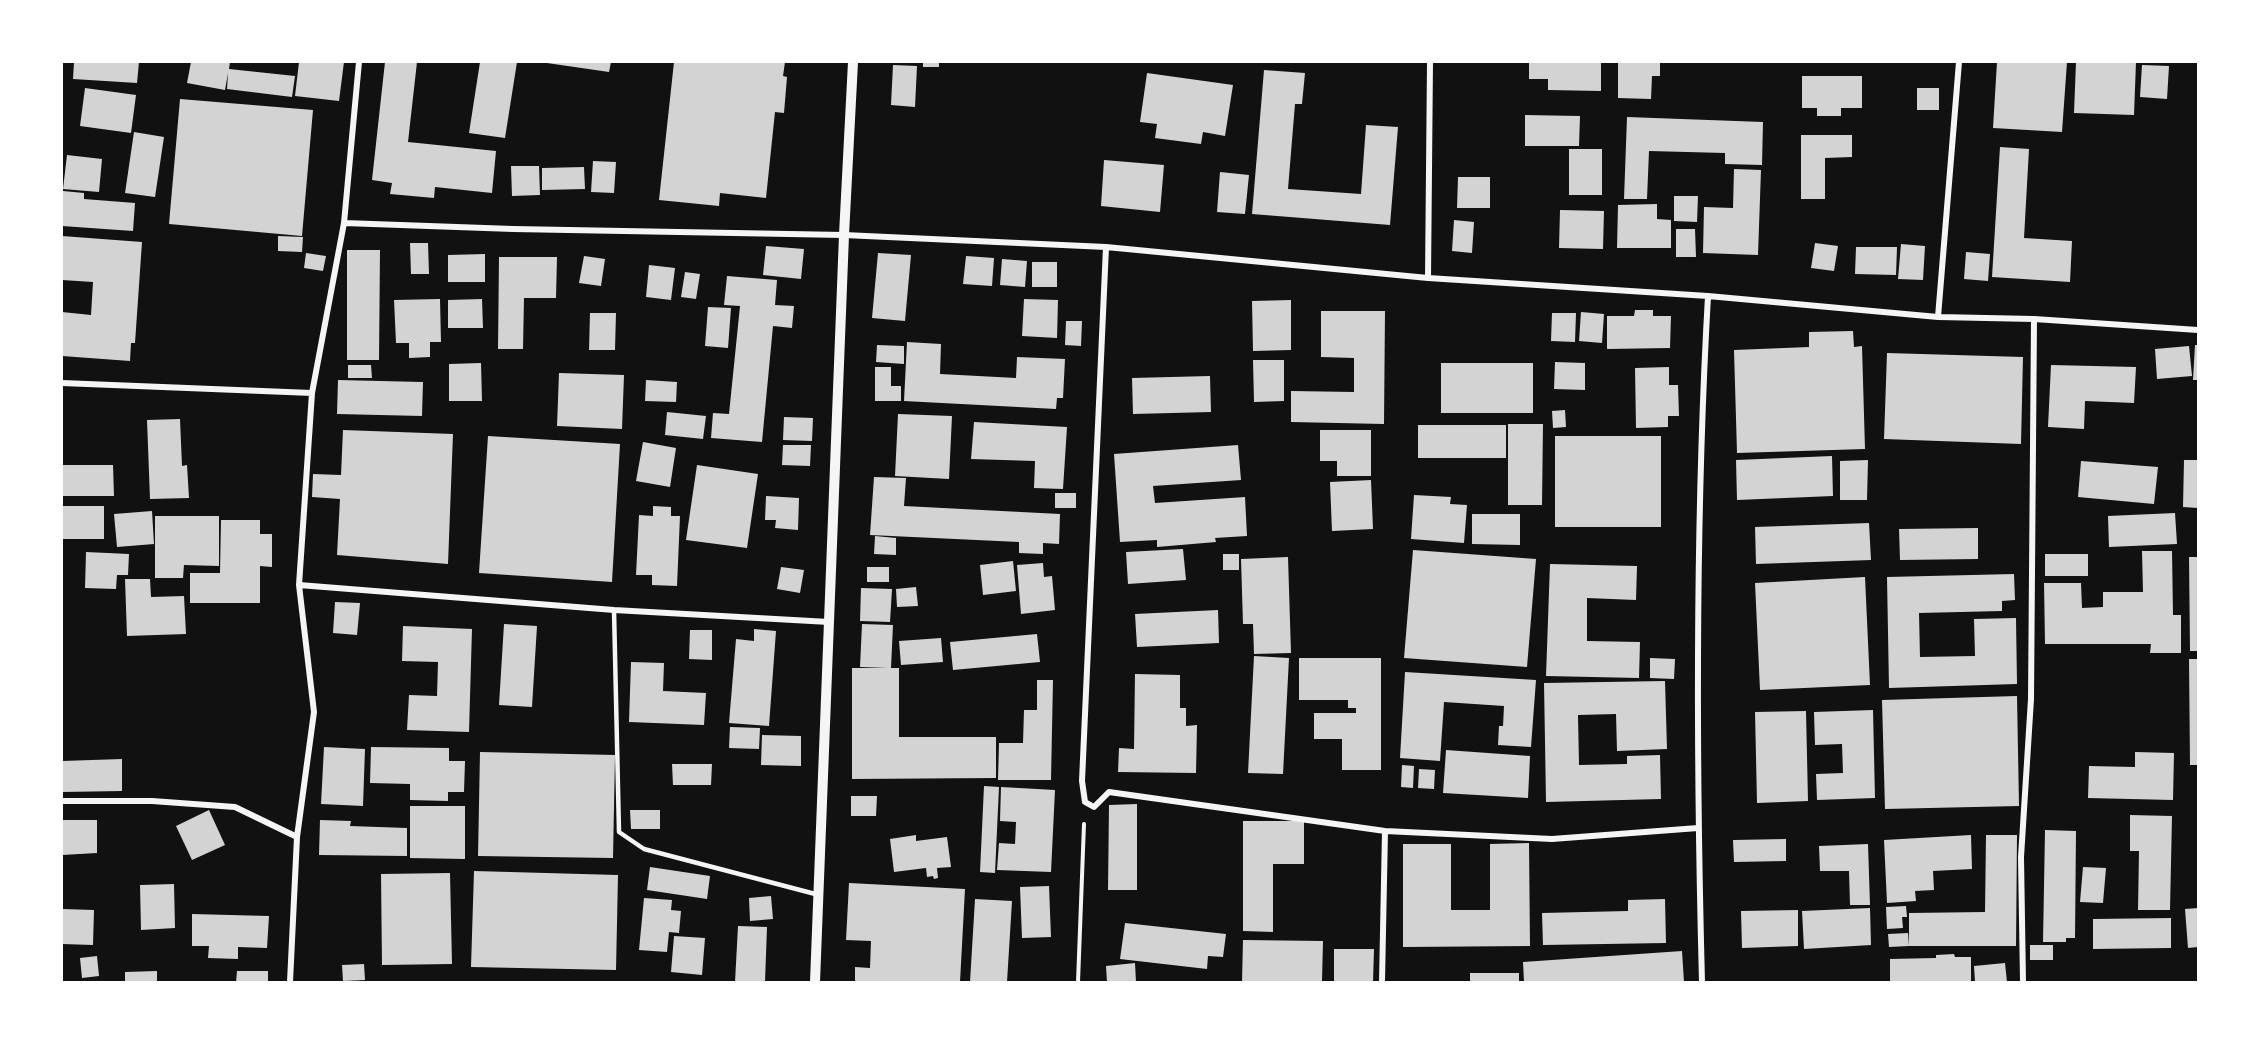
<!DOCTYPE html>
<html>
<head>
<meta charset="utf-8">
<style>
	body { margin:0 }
	#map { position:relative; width:2260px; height:1044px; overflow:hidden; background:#111; font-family:"Space Grotesk",sans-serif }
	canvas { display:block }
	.frame { position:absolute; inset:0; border:63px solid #fff; pointer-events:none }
</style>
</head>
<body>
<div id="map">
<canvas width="2260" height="1044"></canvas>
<div class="frame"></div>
</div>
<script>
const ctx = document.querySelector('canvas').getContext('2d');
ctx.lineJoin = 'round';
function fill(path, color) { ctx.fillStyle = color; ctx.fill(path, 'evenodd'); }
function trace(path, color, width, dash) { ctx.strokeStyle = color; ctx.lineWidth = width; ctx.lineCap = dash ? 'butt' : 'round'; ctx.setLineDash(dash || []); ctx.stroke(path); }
const building = new Path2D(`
	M74,62H139L137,83L73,79Z
	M191,62H230L229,69L295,76L292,97L227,89L228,73L225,90L187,83Z
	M299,62H344L339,101L295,96Z
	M385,62H417L408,142L496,151L492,193L435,187L434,198L390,194L392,183L372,180Z
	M480,62H517L505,138L469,133Z
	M540,62H611L609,72Z
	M674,62H785L783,76L787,77L784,113L775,112L766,198L720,193L719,206L659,200Z
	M923,62H939V67H923Z
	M1529,62H1601V91L1548,90V79H1529Z
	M1618,62H1660V76H1652L1651,99L1618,98Z
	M1997,62H2067L2062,132L1993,128Z
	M2076,62H2136L2134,115L2074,113Z
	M893,65L917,66L915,107L891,105Z
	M2142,65L2169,66L2167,99L2140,97Z
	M1264,70L1305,73L1302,104H1295L1288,189L1361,194L1366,125L1398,127L1390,225L1252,214Z
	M1147,73L1233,85L1225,136L1203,132L1201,144L1155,138L1157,124L1140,122Z
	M1802,76H1862V108H1841V116H1817V108H1802Z
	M85,88L136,95L131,133L80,126Z
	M1917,88H1939V110H1917Z
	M180,99L313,110L302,236L169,224Z
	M1525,115L1580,116L1579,146H1525Z
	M1627,117L1763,122L1762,165L1725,164V153L1649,151L1647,199H1624Z
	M134,132L164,137L155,197L125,193Z
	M1801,135H1852V157L1825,158V199H1801Z
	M2000,147L2029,149L2024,238L2072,241L2070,282L1992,277Z
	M1569,149H1602V195H1569Z
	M67,155L102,159L99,192L63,189Z
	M1104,160L1164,165L1160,212L1101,206Z
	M593,161L616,162L614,193L591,192Z
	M511,166H539L540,195L512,196Z
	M584,167L585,189L542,190V168Z
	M1734,169L1761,170L1758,255L1703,253L1704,207L1733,208Z
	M1220,172L1249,175L1245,214L1217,212Z
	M1458,177H1490V208H1457Z
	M63,191L84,193V199L135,203L133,231L62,226Z
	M1674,196H1698L1697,222L1674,221Z
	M1657,204V219L1671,220V248H1617L1618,205Z
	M1560,210L1604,211L1603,249L1559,248Z
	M1454,220L1474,222L1472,253L1452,251Z
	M1676,229H1695L1696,257H1676Z
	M62,236L142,242L135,343H131L130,361L62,356V312L91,315L93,282L62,280Z
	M278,236L303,237L302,252L278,251Z
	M410,243H428L429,274H411Z
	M1815,243L1838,246L1834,271L1811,268Z
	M1901,244L1925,246L1923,280L1898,279Z
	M766,246L804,249L801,279L763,275Z
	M1856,247H1897L1896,275L1855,274Z
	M347,250H380L379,360H347Z
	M1966,252L1990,254L1988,281L1964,279Z
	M306,253L326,256L323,271L304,268Z
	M878,253L911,255L905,321L872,318Z
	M485,254V282H448V255Z
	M584,256L605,259L601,286L579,283Z
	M966,256L994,258L992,286L963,284Z
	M499,257H557L556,298H524L523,349H498Z
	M1002,259L1027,261L1025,287L1000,285Z
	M1032,262H1057V287H1032Z
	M649,265L675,268L671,300L646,297Z
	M685,272L700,274L696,299L681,297Z
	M727,276L777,280L775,305L794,306L792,328L773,326L762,442L711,438L713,413L729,414L740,306L724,305Z
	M440,299L441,342H430V357L409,358V343H396L394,300Z
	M482,299L483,328H448V300Z
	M1024,299L1058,300L1057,338L1022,336Z
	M1291,300V350L1253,351L1252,301Z
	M708,307L731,308L728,348L705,346Z
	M1635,310H1653V316H1671L1670,348L1607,349V316H1634Z
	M1321,311H1385L1384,424L1291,422V391L1354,392V358L1321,357Z
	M1581,312L1604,314L1602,343L1579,341Z
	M590,313H616L615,350H589Z
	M1552,313H1576L1575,342L1551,341Z
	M1066,321H1082L1081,346L1065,345Z
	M1853,331L1854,347L1862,346L1865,449L1737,453L1734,350L1809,347V332Z
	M907,342L941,344L940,374L1016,378L1017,357L1065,359L1063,398H1057L1056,409L904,401Z
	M877,345L904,346V364L876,362Z
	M2195,345H2198V380H2193Z
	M2189,346L2192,376L2157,379L2155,349Z
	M1887,353L2023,357L2021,444L1884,439Z
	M1253,360H1284V401L1254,402Z
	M1555,362L1585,363V390L1554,389Z
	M481,363L482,401H449V364Z
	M1441,363H1533V413H1441Z
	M348,365H371L372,378H348Z
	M2051,365L2136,367L2134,403L2085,401L2084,429L2048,427Z
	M875,367H891V386H901V401H875Z
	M1669,367V385H1678L1679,416H1668V427L1636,428L1635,368Z
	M559,373L624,375L622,429L557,426Z
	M1210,376L1211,412L1133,414L1132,378Z
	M338,380L423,382L422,416L337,414Z
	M646,380L677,382L676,402L645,401Z
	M1565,410L1566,427L1553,428L1552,411Z
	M667,412L706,416L703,439L665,435Z
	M898,414L952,416L949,479L895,476Z
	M784,417L813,418L812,441L783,440Z
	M180,419L182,466L187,465L189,498L150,499L147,420Z
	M974,422L1067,427L1063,489L1034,488L1035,461L971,459Z
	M1508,424H1543L1542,505H1508Z
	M1418,425H1506V458H1418Z
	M343,430L453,434L448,564L337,555L340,499L312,497L313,474L341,475Z
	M1320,430H1371V476H1337V461H1320Z
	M488,436L620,444L612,582L479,573Z
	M1555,436H1661V527H1555Z
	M643,442L676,448L670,487L636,481Z
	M783,445H811L810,466L782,465Z
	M1238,445L1241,480L1153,486L1155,503L1245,497L1247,536L1215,538L1216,542L1157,547V540L1120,542L1114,454Z
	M1832,456L1833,496L1737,500L1736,460Z
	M1868,460L1867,500H1840V461Z
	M2184,460H2198V508L2183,507Z
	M2081,461L2158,467L2154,504L2078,497Z
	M62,465H113L114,496H63Z
	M697,465L758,474L747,548L686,540Z
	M874,477L906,478L904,506L1060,514L1059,544L1043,543V554L1019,553V542L870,535Z
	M1371,480L1373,529L1332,531L1330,482Z
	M1055,493H1076V508H1055Z
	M1414,495L1451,497L1450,504L1467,505L1464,543L1411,539Z
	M766,496L799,498L798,530L775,528L776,520H765Z
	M62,506H104V539H62Z
	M653,506L671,507V516H680L677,586L652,585V575H636L639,515L653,516Z
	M152,511L154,544L117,547L114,514Z
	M2175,513L2177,544L2109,547L2108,516Z
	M1472,514H1520V545L1472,544Z
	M155,516H219V566L184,565L183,578H155Z
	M221,520H260V534H272V567L260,566V603H190V573H220Z
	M1869,523L1871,560L1756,564L1755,527Z
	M1978,528V559L1900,560L1899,529Z
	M875,536L896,538V555L874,554Z
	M1183,549L1186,580L1128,584L1126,552Z
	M1413,550L1536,559L1527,667L1404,658Z
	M2142,551H2172L2173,615H2181V653H2150L2151,644H2045L2044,583H2081L2082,608L2103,607V592H2143Z
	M86,552L129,554L128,575H117L116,589L85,588Z
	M1223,554H1239V570H1223Z
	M2045,554H2088V576H2045Z
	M1288,557L1291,653L1254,654L1253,624H1243L1241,559Z
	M2189,557H2198V651H2190Z
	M1013,561L1016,591L983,595L980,565Z
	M1043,563L1044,577L1052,576L1055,610L1021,614L1017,565Z
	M1550,564L1637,566L1636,600L1587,598V641L1640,642L1639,678L1546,676Z
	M781,567L804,570L800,593L777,589Z
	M867,567H889V582H867Z
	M2014,574L2015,600L2002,601V611L1919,613L1920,657L1975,656L1974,619L2016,618L2017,684L1889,688L1887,577Z
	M1865,577L1870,685L1760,690L1755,583Z
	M125,579H150L151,597L184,596L186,634L127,636Z
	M916,587L918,606L897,607L896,589Z
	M861,588L892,589L890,622L860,621Z
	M335,602L360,603L357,635L333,633Z
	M1218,610L1219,643L1137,647L1135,614Z
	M504,624L537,626L532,707L499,705Z
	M862,624L893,625L891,668H899V737H996V778L852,779V668H888L860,667Z
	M403,626L472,629L469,732L407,730L409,695L437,696L438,662L402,661Z
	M754,629L776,631L769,726L729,723L736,639L754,641Z
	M690,630H712V660L689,659Z
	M1037,634L1040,662L953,670L950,642Z
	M941,638L943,662L901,665L899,641Z
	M1254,656L1289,658L1283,774L1248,773Z
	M1299,658H1381V770H1342V739H1314V713H1356V708H1348V700H1299Z
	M1650,658L1675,659L1674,679L1650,678Z
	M2189,659H2198V765H2190Z
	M631,662L664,663L663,691L706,693L704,725L629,722Z
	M1405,672L1536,680L1531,747L1498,745L1499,726H1503L1504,706L1444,702L1440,761L1400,758Z
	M1135,674L1180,675V708H1186V726L1197,725L1196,773L1118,772L1119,748L1134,749Z
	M1037,680H1053L1051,780H998L999,743H1023L1024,710H1037Z
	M1665,681L1667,749L1617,751L1616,714L1578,715L1579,765L1627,764V756L1660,755L1661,799L1546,802L1544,683Z
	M2017,696L2019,806L1885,809L1882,700Z
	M1873,710L1875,798L1817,800L1816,774L1843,773L1842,744L1815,745L1814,712Z
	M1806,711L1808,801L1757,803L1755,712Z
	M730,727L760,728L759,749L729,748Z
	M762,735L801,736V766L761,765Z
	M324,747L365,749L363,806L321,804Z
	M371,747L449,748V761H465L464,792H448V801L410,800V784L370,783Z
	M1446,750L1530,756L1528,798L1443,793Z
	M480,752L615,755L613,858L478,856Z
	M2135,752L2174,753L2173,800L2088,798L2089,766L2135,767Z
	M122,759V791L62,792V761Z
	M672,764H712L711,785H673Z
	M1402,765L1414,766L1413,788L1401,787Z
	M1419,769L1435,770L1434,789L1418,788Z
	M984,786L999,787L995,873L980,872Z
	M1001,787L1055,790L1051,872L997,870L999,843L1015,844L1016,822L1000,821Z
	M851,796H877L876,816H851Z
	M1137,804V890H1108L1109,805Z
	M410,806H465V859L410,858Z
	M209,810L225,845L192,860L176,826Z
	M630,810H660V829H631Z
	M2130,815L2172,816L2170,910H2138L2139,851H2130Z
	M62,820H97V853L62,855Z
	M320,820L351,821L350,826L407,828V856L319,855Z
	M1243,821H1304V864H1273V932L1243,931Z
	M2045,830L2076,831L2075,938H2066V942H2043Z
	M916,835V841L947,837L951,867L937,868L938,878L934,879L933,876L927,877L926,868L894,872L890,839Z
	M1971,835L1972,869L1933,871L1934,890L1915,891L1916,901L1887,903L1884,840Z
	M1986,835H2017L2016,946H1909V913L1985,912Z
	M1786,839V861L1734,862L1733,840Z
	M1529,843L1530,946L1403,947V844H1451V910H1490V844Z
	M1868,844L1870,905H1850L1849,871H1820L1819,846Z
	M650,867L710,876L707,899L647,890Z
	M2083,867L2106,868L2103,903L2080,902Z
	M474,871L618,875L616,970L471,967Z
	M450,873L452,964L382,965L381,874Z
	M849,883L965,889L960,982H855V967L870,968L871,941L846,940Z
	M174,884L175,928L141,930L140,885Z
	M1049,886L1051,937L1022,938L1020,887Z
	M771,896L773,919L750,921L749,898Z
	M644,898L672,900L671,910L681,911L679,933L669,932L667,952L639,950Z
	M975,899L1012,901L1007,982H970Z
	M1665,899L1666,943L1543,945L1542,913L1628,911V900Z
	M1906,906L1907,917H1902L1903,928L1887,929L1886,907Z
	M1870,908L1871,945L1804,949L1802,911Z
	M2198,908V947L2188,948L2185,909Z
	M62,909L94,910L93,945L62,944Z
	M1798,910V946L1742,948L1741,911Z
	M192,914L269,916L267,948L238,947V959L208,958L209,946H192Z
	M2171,918V948L2093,949V919Z
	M1125,923L1226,934L1223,957L1208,956L1207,969L1120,959Z
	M738,926L767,927L765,982H735Z
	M1908,933L1909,946L1889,947L1888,934Z
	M674,936L705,938L702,975L671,972Z
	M1243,940L1323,941L1322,981L1242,982Z
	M2030,945H2053V960H2030Z
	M1334,949H1374L1373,982H1334Z
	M1682,951L1684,982H1524L1523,962Z
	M1954,954L1955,957H1971V982H1890V959L1936,958V955Z
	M97,956L99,976L82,978L80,958Z
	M1135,963L1136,982H1107L1106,966Z
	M2005,963L2007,982H1975L1974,966Z
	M364,964L365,980L343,981L342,965Z
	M157,971V982H125V972Z
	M237,971H268V982H236Z
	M1470,973H1519V982H1470Z`);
const path = new Path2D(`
	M1078,982L1084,824`);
const service = new Path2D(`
	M614,610L619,832L644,849L819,895`);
const minor = new Path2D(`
	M359,62L344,223L513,229L844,235L1106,247L1428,278L1708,296L1938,317L2034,319L2198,330
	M1106,247L1082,781L1085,802L1094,807L1109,792L1385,831L1552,839L1698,828
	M1428,278L1430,62
	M1938,317L1959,62
	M62,383L312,393
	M299,585L614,610L829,622
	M62,801H152L235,807L297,837
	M290,982L297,837L314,712L299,585L312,393L344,223
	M1382,982L1385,831
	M1702,982C1696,754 1695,524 1708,296
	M2023,982L2021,857L2031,699L2034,319`);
const tertiary = new Path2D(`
	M815,982L844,235L853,62`);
fill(building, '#d3d3d3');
trace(path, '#f5f5f5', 4);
trace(service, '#f5f5f5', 4.5);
trace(minor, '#f5f5f5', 6);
trace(tertiary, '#f5f5f5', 10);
</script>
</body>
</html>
